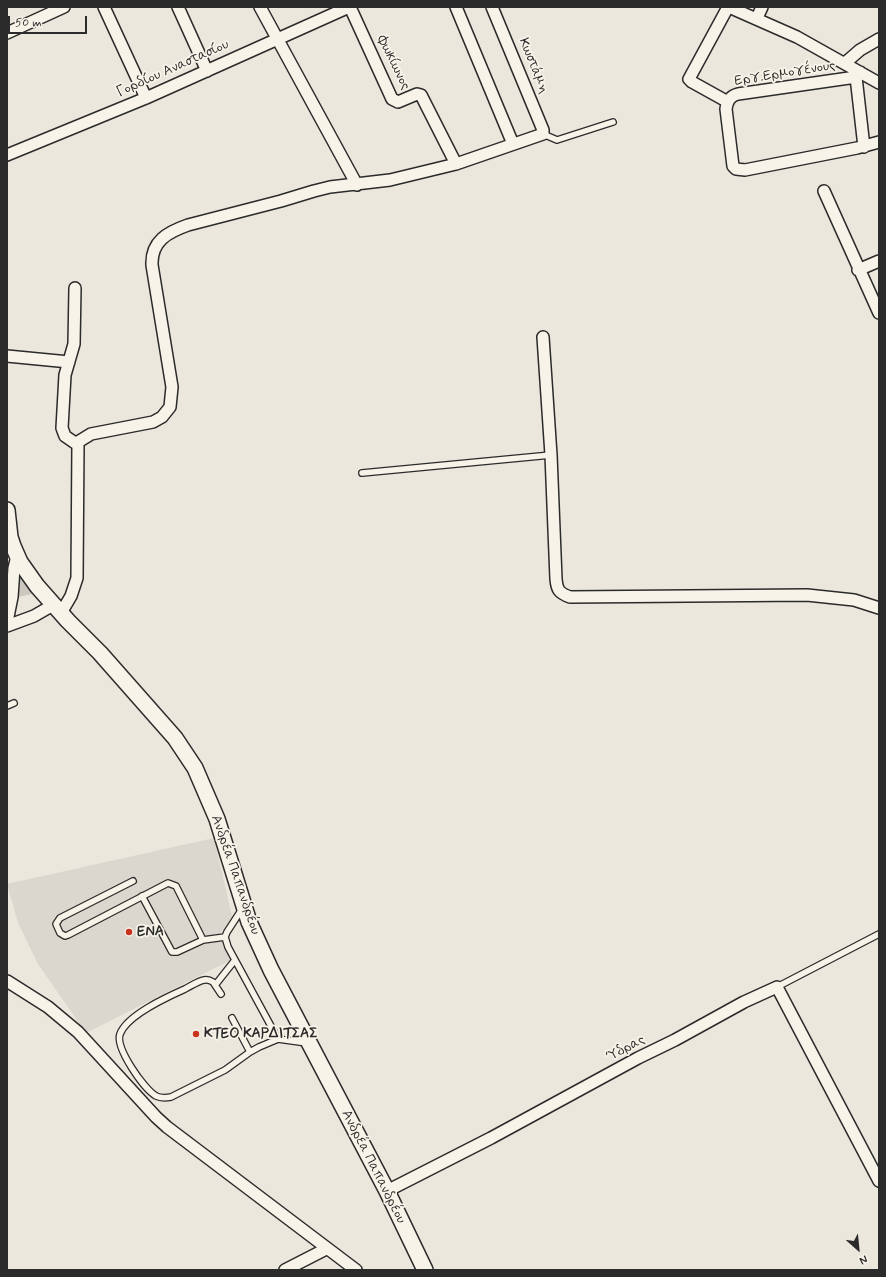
<!DOCTYPE html>
<html>
<head>
<meta charset="utf-8">
<style>
	body { margin:0 }
	#map { position:relative; width:886px; height:1277px; overflow:hidden; background:#ebe7dd; font-family:Mynerve,sans-serif }
	canvas { display:block }
	.frame { position:absolute; inset:0; border:8px solid #2b2b2b; pointer-events:none }
	.north { position:absolute; left:838px; top:1229px; width:40px; height:40px; -webkit-text-stroke:3px #f7f3e8; paint-order:stroke; rotate:153deg; font-size:11px; font-weight:700; line-height:16px; text-align:center; color:#2b2b2b }
	.north::after { content:''; display:block; margin:auto; width:14px; height:18px; background:#2b2b2b; clip-path:polygon(50% 0,100% 100%,50% 72%,0 100%) }
	.scale { position:absolute; left:8px; top:16px; width:79px; height:18px; box-sizing:border-box; border:2px solid #2b2b2b; border-top:0; padding-left:5px; font-size:12px; line-height:14px; white-space:nowrap; color:#2b2b2b; -webkit-text-stroke:3px #f7f3e8; paint-order:stroke }
</style>
</head>
<body>
<div id="map">
<canvas width="886" height="1277"></canvas>
<div class="frame"></div>
<div class="north">N</div>
<div class="scale">50 m</div>
</div>
<script>
const ctx = document.querySelector('canvas').getContext('2d');
ctx.lineJoin = 'round';
function fill(path, color) { ctx.fillStyle = color; ctx.fill(path, 'evenodd'); }
function trace(path, color, width, dash) { ctx.strokeStyle = color; ctx.lineWidth = width; ctx.lineCap = dash ? 'butt' : 'round'; ctx.setLineDash(dash || []); ctx.stroke(path); }
function drawText(font, color, halo, rows, align = 'center') {
  ctx.font = font + ' Mynerve,sans-serif'; ctx.lineWidth = 3.5; ctx.setLineDash([]); ctx.textBaseline = 'middle'; ctx.strokeStyle = halo; ctx.fillStyle = color; for (const [text, x, y, turn = 0] of rows) {
    ctx.save(); ctx.translate(x, y); ctx.rotate((+turn || 0) * Math.PI / 180); ctx.textAlign = isNaN(turn) ? turn : align; if (halo) ctx.strokeText(text, 0, 0); ctx.fillText(text, 0, 0); ctx.restore();
  }
}
const built = new Path2D(`
	M214,838L232,916L219,935L231,960L86,1033L38,964L18,923L7,884Z`);
const green = new Path2D(`
	M24,575L37,593L18,597L20,576Z`);
const lane = new Path2D(`
	M543,134L557,140L613,122
	M362,473L551,455
	M7,706L14,703
	M133,881L60,918L56,924L60,933L65,936L68,935L168,883L176,886L203,940
	M142,896L172,952H177L203,940L225,937
	M242,909L227,932L225,937L228,947L278,1039L307,1043
	M216,984L235,960
	M777,987L879,934
	M221,994L213,982C210,980 208,979 204,980C198,981 191,986 185,989C167,997 127,1015 120,1034C115,1048 144,1089 156,1096C160,1098 166,1098 171,1097L225,1070L250,1052L259,1047L278,1039
	M232,1018L250,1052`);
const street = new Path2D(`
	M104,7L146,98
	M178,7L207,71
	M260,7L357,185
	M350,7L392,99L398,102L417,94L421,95L456,164
	M456,7L513,144
	M728,7L689,79L692,82L728,102
	M729,7L797,37L879,83
	M757,18L762,7
	M7,33L64,7
	M845,63L860,50L879,39
	M860,72L856,77L738,94C730,96 727,101 726,109L733,166L736,169L745,170L857,148L879,142
	M856,77L864,147
	M7,155L146,98L349,7
	M824,191L879,313
	M858,270L879,261
	M75,288L74,344L65,375L62,428L65,436L78,445
	M543,337L551,455L556,579C557,590 559,593 570,597L807,595L854,600L879,608
	M7,356L69,362
	M61,613L71,596L77,578L78,442L91,434L153,422L162,417L170,407L172,387L152,265C151,241 168,232 188,225L281,201L314,191L330,187L390,180L456,164L543,134V130L492,7
	M7,622L12,597L14,568L17,556
	M7,626L34,616L53,605
	M7,981L48,1007L78,1032L156,1117L167,1127L356,1270
	M387,1191L491,1138L638,1058L675,1040L744,1002L777,987L879,1181
	M285,1270L326,1249`);
const secondary = new Path2D(`
	M7,510L10,537L13,546L20,562L37,586L68,621L100,653L175,738L195,768L217,819L249,922L271,970L387,1191L425,1270`);
const markers = [
	[129,932,4,"#c8321e"],
	[196,1034,4,"#c8321e"]
];
const streetNames = [
	["Φωκίωνος",393,63,64],
	["Κωστάμη",533,66,68],
	["Γορδίου Αναστασίου",173,69,-24],
	["Εργ.Ερμογένους",785,74,-9],
	["Ανδρέα Παπανδρέου",235,875,71],
	["Ύδρας",626,1049,-28],
	["Ανδρέα Παπανδρέου",373,1167,63]
];
const poiNames = [
	["ΕΝΑ",137,932],
	["ΚΤΕΟ ΚΑΡΔΙΤΣΑΣ",204,1034]
];
fill(built, '#dbd7ce');
fill(green, '#cbc8bf');
trace(lane, '#2b2b2b', 8);
trace(street, '#2b2b2b', 14);
trace(secondary, '#2b2b2b', 18);
trace(lane, '#f7f3e8', 5.5);
trace(street, '#f7f3e8', 11);
trace(secondary, '#f7f3e8', 15);
for (const [x, y, r, color] of markers) { const dot = new Path2D(); dot.arc(x, y, r, 0, 2 * Math.PI); ctx.fillStyle = color; ctx.fill(dot); trace(dot, '#f7f3e8', 1.5); }
drawText('14px', '#2b2b2b', '#f7f3e8', streetNames);
drawText('bold 14px', '#2b2b2b', '#f7f3e8', poiNames, 'left');
</script>
</body>
</html>
